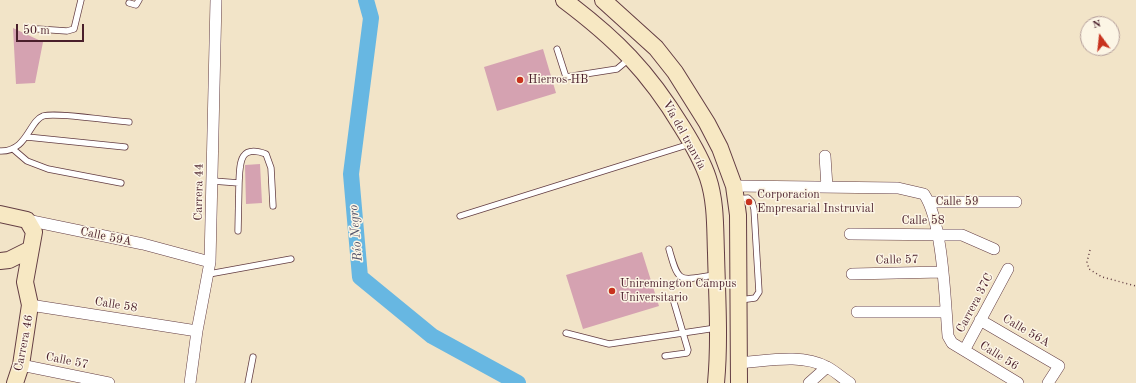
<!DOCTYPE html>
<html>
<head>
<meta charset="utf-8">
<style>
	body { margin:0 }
	#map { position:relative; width:1136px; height:383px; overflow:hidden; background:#f2e4c8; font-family:"Old Standard TT",serif }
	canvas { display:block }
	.north { position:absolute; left:1080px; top:16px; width:40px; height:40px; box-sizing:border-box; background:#fcf5e5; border:1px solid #b59f9b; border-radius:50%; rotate:345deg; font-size:11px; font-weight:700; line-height:16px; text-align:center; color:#4a1f2b }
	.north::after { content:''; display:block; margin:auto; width:14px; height:18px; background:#c8321e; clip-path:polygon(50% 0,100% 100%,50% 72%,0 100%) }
	.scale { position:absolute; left:16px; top:24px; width:68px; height:18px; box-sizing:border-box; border:2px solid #4a1f2b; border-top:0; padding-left:5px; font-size:12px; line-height:14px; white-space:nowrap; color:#4a1f2b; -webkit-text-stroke:3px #fcf5e5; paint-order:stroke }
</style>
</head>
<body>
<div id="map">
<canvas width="1136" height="383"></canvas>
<div class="north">N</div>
<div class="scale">50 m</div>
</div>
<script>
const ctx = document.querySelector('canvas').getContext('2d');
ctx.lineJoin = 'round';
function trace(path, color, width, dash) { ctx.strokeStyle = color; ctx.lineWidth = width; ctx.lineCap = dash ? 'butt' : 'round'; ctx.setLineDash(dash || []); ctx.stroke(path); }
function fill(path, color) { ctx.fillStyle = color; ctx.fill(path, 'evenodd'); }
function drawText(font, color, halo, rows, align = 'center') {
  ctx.font = font + ' "Old Standard TT",serif'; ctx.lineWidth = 3; ctx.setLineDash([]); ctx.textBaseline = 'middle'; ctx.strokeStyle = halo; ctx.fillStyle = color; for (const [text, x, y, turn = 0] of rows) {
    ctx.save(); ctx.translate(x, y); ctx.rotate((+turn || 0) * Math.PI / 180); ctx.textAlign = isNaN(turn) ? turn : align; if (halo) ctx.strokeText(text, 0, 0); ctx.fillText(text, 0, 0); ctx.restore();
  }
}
const river = new Path2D(`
	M366,0L371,18L351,174L360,277L432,336L518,383`);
const building = new Path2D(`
	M13,28L43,42L35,83L16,84Z
	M543,49L556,93L497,111L484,67Z
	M260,164L262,203L246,204L245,165Z
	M642,252L659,306L583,329L566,275Z`);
const path = new Path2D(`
	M1090,250L1087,262L1089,269L1102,277L1136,286`);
const lane = new Path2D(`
	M129,3L136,5L139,0
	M38,29L67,31L74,29L81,0
	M557,49L566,77L617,69L629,59
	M27,137L125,147
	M13,149L27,161L48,169L121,183
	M0,151C27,152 29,121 43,116C57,112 111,121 129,122
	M213,181L239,183C240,163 239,144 266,154L271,168L273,206
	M737,199L748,198L752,202L754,209L759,292L755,298L740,300
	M460,216L690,144
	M238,231L239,183
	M669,249C679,285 679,280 714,275
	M209,274L291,259
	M566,333L609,344L716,328
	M665,356L687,353L688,350L673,299
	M248,383L253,357`);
const street = new Path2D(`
	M825,156L827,187
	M734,186L898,188L924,194C943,222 945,301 948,336L952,343L1018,383
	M929,202H1016
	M27,220L143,244L210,262
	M850,234L962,235L994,249
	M852,274L942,272
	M30,305L197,331
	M857,312H946
	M980,320L1059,366L1048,383
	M965,349L1008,269
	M739,363C767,361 801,353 827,367C835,371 842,378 850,383
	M21,365L109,383
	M190,383L197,331L210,262L216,0
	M809,383L827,367`);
const secondary = new Path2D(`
	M564,0C616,39 648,71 682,127C692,143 702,160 708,178C716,202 715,228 716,253C717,296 720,340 716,383
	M603,0L656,48L675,72L707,123L720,148L734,186L738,215L739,383
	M0,214L27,220L34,232L25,282L30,305L21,365L15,383
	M0,261L9,260L29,250`);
const markers = [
	[520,80,4,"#c8321e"],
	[749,202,4,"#c8321e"],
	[612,291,4,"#c8321e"]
];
const poiNames = [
	["Hierros HB",528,80],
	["Corporacion",757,195],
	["Empresarial Instruvial",757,209],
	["Uniremington Campus",620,284],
	["Universitario",620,298]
];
const streetNames = [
	["Vía del tranvía",684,135,61],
	["Carrera 44",199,192,-89],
	["Calle 59",957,202],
	["Calle 58",923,221],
	["Calle 59A",106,237,12],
	["Calle 57",897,260,-1],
	["Carrera 37C",975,303,-62],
	["Calle 58",116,305,9],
	["Calle 56A",1026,331,30],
	["Carrera 46",24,343,-79],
	["Calle 56",999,356,32],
	["Calle 57",67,361,11]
];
const waterNames = [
	["Río Negro",356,233,-95]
];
trace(river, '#67b7e2', 16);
fill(building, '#d5a2b1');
trace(lane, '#633d43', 7);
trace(street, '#633d43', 12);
trace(secondary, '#633d43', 18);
trace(path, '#633d43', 1.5, [1, 3]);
trace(lane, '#fff', 5.5);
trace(street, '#fff', 11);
trace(secondary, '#f7e8c3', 16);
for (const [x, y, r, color] of markers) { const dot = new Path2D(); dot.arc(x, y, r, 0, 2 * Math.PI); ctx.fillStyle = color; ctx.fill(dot); trace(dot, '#fcf5e5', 1.5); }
drawText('12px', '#4a1f2b', '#fcf5e5', poiNames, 'left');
drawText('12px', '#4a1f2b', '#fcf5e5', streetNames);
drawText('italic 13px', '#54546b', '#fcf5e5', waterNames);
</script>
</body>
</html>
